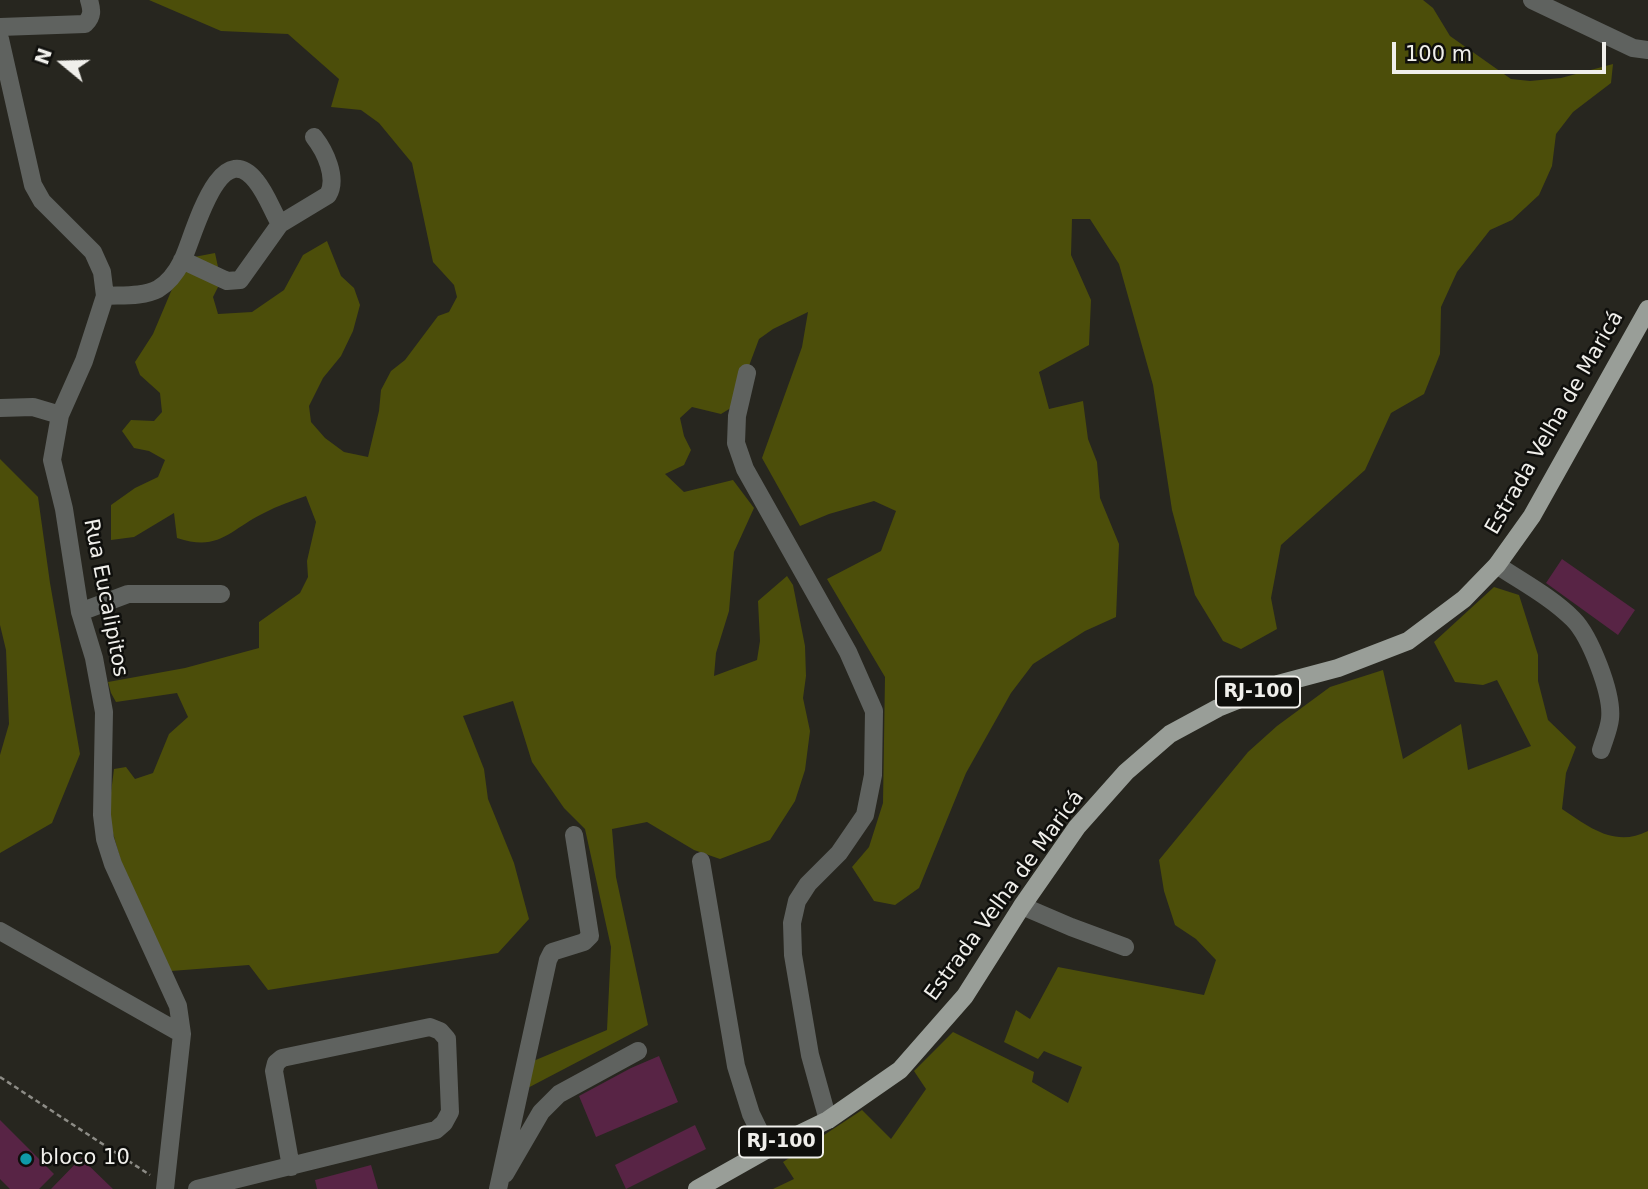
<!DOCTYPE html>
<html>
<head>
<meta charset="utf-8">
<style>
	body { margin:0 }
	#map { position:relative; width:1648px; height:1189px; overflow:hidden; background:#27261f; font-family:"DejaVu Sans",sans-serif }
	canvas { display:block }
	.north { position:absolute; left:28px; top:28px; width:70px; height:70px; -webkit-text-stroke:5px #0f0f0c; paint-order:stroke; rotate:289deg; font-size:19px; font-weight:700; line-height:28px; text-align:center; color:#f0efeb }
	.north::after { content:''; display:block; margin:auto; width:24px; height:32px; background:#f0efeb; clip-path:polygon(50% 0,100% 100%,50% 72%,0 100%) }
	.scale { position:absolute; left:1392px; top:42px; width:214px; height:32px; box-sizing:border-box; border:4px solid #f0efeb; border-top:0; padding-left:9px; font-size:21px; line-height:24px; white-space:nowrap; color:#f0efeb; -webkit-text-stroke:5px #0f0f0c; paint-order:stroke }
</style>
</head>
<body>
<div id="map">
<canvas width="1648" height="1189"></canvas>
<div class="north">N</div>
<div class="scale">100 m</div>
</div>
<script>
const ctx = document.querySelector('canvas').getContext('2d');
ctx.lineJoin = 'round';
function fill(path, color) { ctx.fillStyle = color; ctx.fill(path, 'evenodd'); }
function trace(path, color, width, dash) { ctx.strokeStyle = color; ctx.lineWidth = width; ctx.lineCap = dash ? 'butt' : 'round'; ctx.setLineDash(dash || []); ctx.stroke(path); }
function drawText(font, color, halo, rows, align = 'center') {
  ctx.font = font + ' "DejaVu Sans",sans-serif'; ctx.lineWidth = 5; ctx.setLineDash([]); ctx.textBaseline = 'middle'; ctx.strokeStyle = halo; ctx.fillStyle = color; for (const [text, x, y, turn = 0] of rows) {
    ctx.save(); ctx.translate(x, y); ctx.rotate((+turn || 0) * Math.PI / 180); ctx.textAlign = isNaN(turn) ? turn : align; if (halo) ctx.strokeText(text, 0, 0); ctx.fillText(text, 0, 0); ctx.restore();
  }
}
const green = new Path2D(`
	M149,0H1423L1433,8L1450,36L1511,79L1530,81L1561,78L1613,64L1611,83L1573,112L1556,134L1552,166L1539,195L1512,220L1490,230L1457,272L1441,307L1440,354L1424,394L1391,413L1365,470L1281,545L1271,598L1277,629L1241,649L1223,641L1195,595L1172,510L1153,385L1119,264L1090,219H1072L1071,255L1091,300L1089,345L1039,372L1049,409L1083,401L1088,439L1097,462L1100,498L1119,544L1116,617L1085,631L1033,664L1011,693L966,773L919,888L895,905L874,901L852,867L869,847L883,803L885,677L827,579L881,551L896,511L874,501L829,514L800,526L762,458L802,347L808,312L773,329L759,339L734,406L721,414L692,407L680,418L684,436L691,450L684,465L665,474L684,492L733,480L754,508L734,552L729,611L716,653L714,676L757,660L760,641L758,601L787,576L793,585L805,646L806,676L803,698L810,731L805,770L795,801L770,840L720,859L694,850L647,822L612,829L616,877L648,1025L522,1091L531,1062L607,1030L611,947L585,829L564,808L532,762L513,701L463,716L484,769L488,799L514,863L529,919L498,953L268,990L249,965L171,971L123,868L108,816L114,769L126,767L135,779L153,773L169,734L188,717L177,693L116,702L111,693L108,682L185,668L259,648V622L300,593L308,577L307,561L316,522L306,496C292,501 277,506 264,513C229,530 220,552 177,538L174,513L134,537L111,540V505L135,488L158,477L165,460L149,451L134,448L122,431L131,420L154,421L162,412L160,393L140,375L135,362L153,334L175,282L194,257L215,253L221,281L213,297L218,314L252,312L284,290L303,255L327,241L341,276L354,288L360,305L353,331L341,356L323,378L309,406L311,422L325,438L344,452L368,457L379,411L381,390L391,371L405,360L438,316L449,312L457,297L454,285L433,262L412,163L379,123L361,110L331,107L339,79L288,34L221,31Z
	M0,459L38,497L50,583L80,754L52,823L0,853V755L9,724L6,650L0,625Z
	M1494,587L1519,595L1538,655V681L1548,720L1576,747L1566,773L1562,809C1589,827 1615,848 1648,831V1189H773L794,1179L783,1162L862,1110L891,1139L926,1089L914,1071L953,1032L1034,1072L1032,1082L1068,1103L1082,1067L1044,1051L1038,1059L1004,1042L1016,1010L1030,1019L1058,967L1204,995L1216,960L1196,939L1175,925L1164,891L1159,860L1248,752L1277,726L1330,687L1383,670L1403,759L1461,724L1468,770L1531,746L1497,680L1483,685L1455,682L1434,642Z`);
const building = new Path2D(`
	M1562,559L1635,610L1618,635L1546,583Z
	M659,1056L678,1102L596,1137L579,1096L631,1068Z
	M0,1120L54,1174L39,1189H10L0,1179Z
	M695,1125L706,1149L626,1189L615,1165Z
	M81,1158L113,1189H51Z
	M371,1165L378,1189H317L315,1180Z`);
const path = new Path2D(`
	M0,1077L150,1175`);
const minor = new Path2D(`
	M1532,0L1633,48L1648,50
	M0,27L85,24C93,16 92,10 89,0
	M0,39L33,185L42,201L93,252L102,272L105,296L84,361L60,415L52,460L64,509L80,612L94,658L104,712L102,815L105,839L113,864L178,1006L182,1034L165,1189
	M182,260L227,281L240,280L280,224L328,195C338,178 325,151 314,137
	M105,296C121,295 143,297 158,289C168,283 177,271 182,261C193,240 218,133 256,181C266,193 272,210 280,224
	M747,373L737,416L736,443L745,469L848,652L874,711L873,775L865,815L839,853L808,884L797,901L792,923L793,955L810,1055L828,1120
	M0,408L33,407L60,415
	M1497,565C1522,582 1551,597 1573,619C1590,636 1613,694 1610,719C1609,729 1604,740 1601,750
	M80,612L128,594H221
	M701,861L736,1066L751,1114L768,1149
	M1022,906L1071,927L1125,947
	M0,931L182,1034
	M505,1174L541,1112L559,1094L638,1051
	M197,1189L436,1130L444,1123L450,1112L447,1039L440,1031L430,1027L282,1058L276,1063L274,1071L291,1167
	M498,1189L548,960L552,952L584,942L590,936L574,835`);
const major = new Path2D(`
	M697,1189L768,1149L828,1120L900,1070L965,996L1022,906L1077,827L1126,772L1170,734L1218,708L1278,684L1338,668L1408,641L1464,599L1497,565L1532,516L1648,309`);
const markers = [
	[26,1159,7,"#0f9aa8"]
];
const shields = [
	[1258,692,84],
	[781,1142,84]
];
const shieldNames = [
	["RJ-100",1258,692],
	["RJ-100",781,1142]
];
const streetNames = [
	["Estrada Velha de Maricá",1555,423,-60],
	["Rua Eucalipitos",105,598,79],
	["Estrada Velha de Maricá",1005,896,-54]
];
const poiNames = [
	["bloco 10",40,1159]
];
fill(green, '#4c4e0a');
fill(building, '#582445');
trace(path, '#8d8c86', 2.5, [5, 3.5]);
trace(minor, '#5f625f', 18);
trace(major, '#999e98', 18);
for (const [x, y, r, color] of markers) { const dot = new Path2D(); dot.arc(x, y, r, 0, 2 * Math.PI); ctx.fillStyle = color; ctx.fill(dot); trace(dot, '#0f0f0c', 2.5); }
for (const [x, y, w] of shields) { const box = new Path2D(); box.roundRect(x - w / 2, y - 15.5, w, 31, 5); ctx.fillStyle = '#0f0f0c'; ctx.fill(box); trace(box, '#f0efeb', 2); }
drawText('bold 19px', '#f0efeb', null, shieldNames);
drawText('21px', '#f0efeb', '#0f0f0c', streetNames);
drawText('21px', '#f0efeb', '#0f0f0c', poiNames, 'left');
</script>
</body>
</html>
